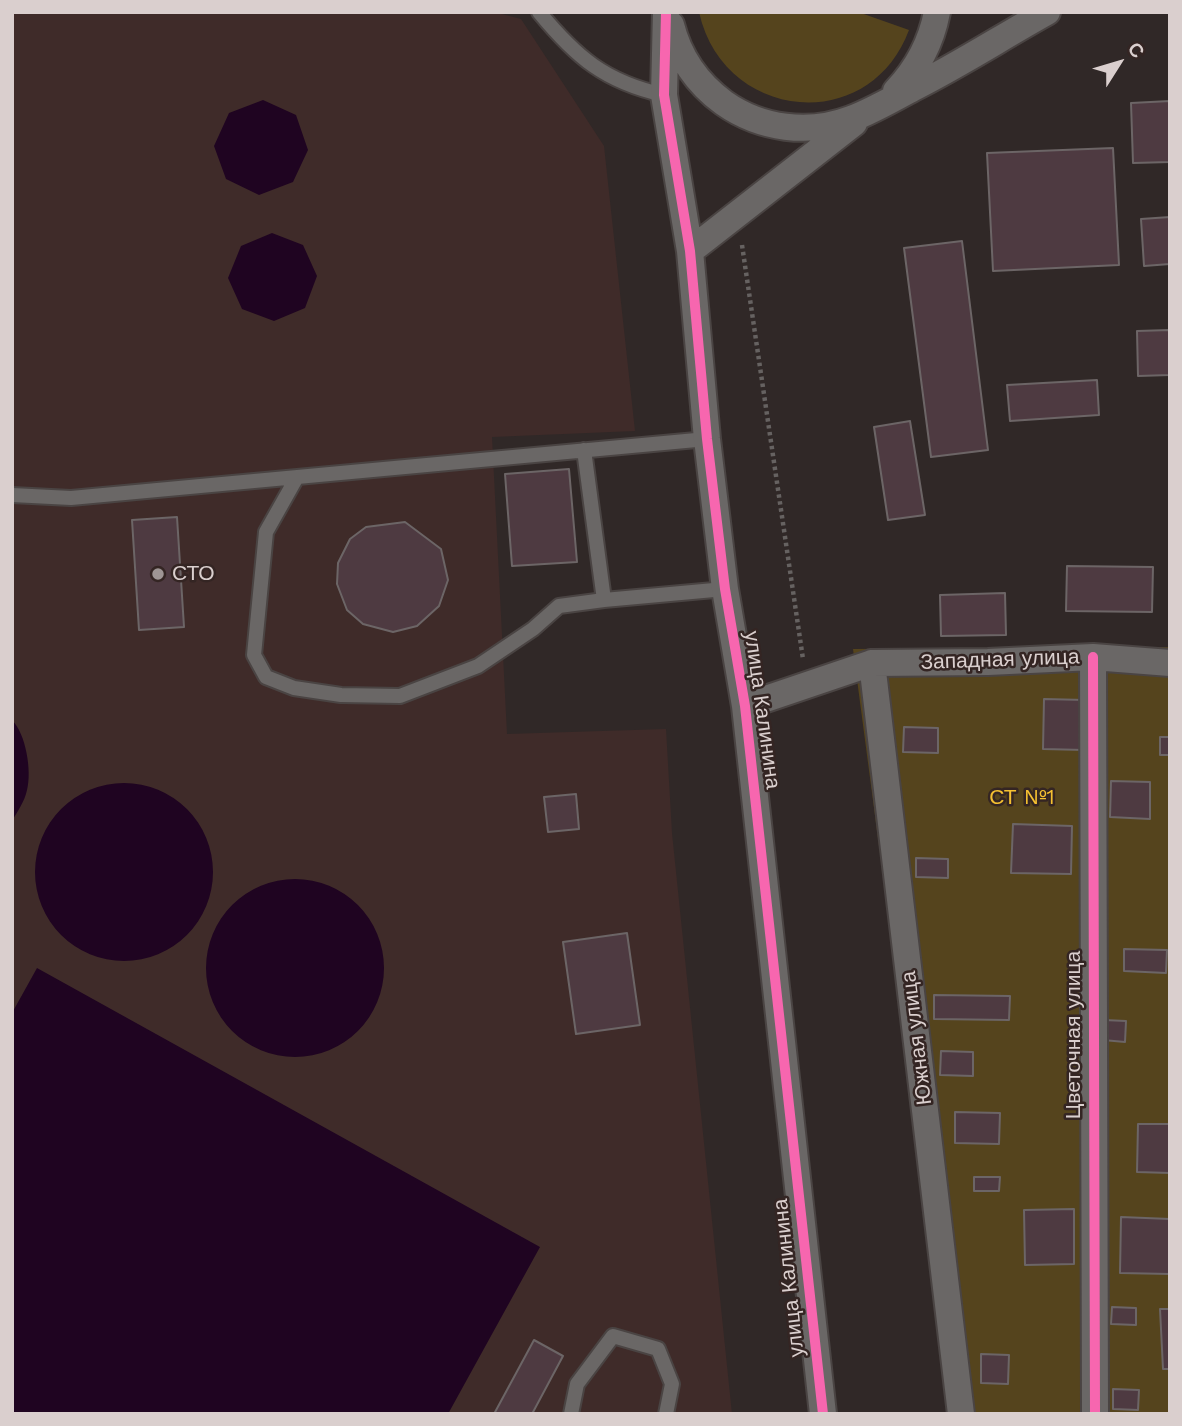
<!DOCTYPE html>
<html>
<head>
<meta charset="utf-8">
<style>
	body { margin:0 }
	#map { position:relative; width:1182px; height:1426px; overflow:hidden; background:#302827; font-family:"Work Sans",sans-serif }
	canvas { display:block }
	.frame { position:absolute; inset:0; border:14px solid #dacfce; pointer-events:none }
	.north { position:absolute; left:1084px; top:28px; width:70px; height:70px; -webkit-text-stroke:5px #342523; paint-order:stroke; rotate:53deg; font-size:19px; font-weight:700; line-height:28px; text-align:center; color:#dacfce }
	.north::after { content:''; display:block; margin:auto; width:24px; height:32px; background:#dacfce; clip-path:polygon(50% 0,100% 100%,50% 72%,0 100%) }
</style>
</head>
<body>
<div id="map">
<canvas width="1182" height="1426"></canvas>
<div class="frame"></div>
<div class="north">С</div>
</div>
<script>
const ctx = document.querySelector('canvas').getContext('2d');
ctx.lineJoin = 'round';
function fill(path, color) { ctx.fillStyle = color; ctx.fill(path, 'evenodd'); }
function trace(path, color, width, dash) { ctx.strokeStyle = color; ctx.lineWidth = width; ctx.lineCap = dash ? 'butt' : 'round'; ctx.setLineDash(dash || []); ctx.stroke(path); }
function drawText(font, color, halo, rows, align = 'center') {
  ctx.font = font + ' "Work Sans",sans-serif'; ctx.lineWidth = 5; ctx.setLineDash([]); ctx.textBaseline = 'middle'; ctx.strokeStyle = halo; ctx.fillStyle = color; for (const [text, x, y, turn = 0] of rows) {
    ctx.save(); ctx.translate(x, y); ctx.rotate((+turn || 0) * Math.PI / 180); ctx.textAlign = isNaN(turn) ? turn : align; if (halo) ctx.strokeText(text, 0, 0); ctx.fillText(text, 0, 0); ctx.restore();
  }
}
const built = new Path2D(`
	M12,12H494L521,19L604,146L635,431L492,437L507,734L666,729L672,833L732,1414H12Z`);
const green = new Path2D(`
	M699,12H858L909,30C869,137 723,121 699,12Z
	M1170,647V1414H951L925,1195L853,649Z`);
const water = new Path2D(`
	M263,100L296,115L308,150L293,182L259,195L226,179L214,146L229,113Z
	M272,233L303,245L317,276L305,308L274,321L242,309L228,278L241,246Z
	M12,720C26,734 32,771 27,790C25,801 17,812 12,821Z
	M35 872a89 89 0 1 1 178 0a89 89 0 1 1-178 0Z
	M206 968a89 89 0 1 1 178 0a89 89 0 1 1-178 0Z
	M37,968L540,1247L448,1414H12V1013Z`);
const building = new Path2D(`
	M1170,101V162L1133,163L1131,103Z
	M1113,148L1119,265L993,271L987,153Z
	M1170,217V264L1144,266L1141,219Z
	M962,241L988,450L931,457L904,248Z
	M1170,330V375L1138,376L1137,331Z
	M1097,380L1099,415L1010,421L1007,385Z
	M910,421L925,515L888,520L874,427Z
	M569,469L577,562L512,566L505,474Z
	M177,517L184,627L139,630L132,520Z
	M405,522L441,549L448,580L439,606L417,626L393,632L363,624L347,610L337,584L338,563L350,539L366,527Z
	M1067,566L1153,567L1152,612L1066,611Z
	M1005,593L1006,635L941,636L940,595Z
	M1044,699L1085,700L1084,750L1043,749Z
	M904,727L938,728V753L903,752Z
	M1160,737H1170V755H1160Z
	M1111,781L1150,782V819L1110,817Z
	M576,794L579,829L548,832L544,797Z
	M1013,824L1072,826L1071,874L1011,873Z
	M916,858L948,859V878L916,877Z
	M627,933L640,1025L576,1034L563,942Z
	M1124,949L1167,950L1166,973L1124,971Z
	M934,995L1010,996L1009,1020L934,1019Z
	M1104,1020L1126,1021L1125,1042L1103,1040Z
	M941,1051L973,1052V1076L940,1075Z
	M955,1112L1000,1113L999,1144L955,1143Z
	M1138,1124H1170V1173L1137,1172Z
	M974,1177H1000L999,1191H974Z
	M1074,1209V1264L1025,1265L1024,1210Z
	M1121,1217L1170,1219V1274L1120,1273Z
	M1112,1307L1136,1308V1325L1111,1324Z
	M1160,1309H1170V1369H1163Z
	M534,1340L563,1356L532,1414H494Z
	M981,1354L1009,1355L1008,1384L981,1383Z
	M1113,1389L1139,1390L1138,1410L1113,1409Z`);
const path = new Path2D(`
	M742,245L803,659`);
const service = new Path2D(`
	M539,12C576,57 605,82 664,95
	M584,450L604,600L725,589
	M297,477L266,532L254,655L266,677L294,688L341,695L400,696L478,666L533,629L559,606L604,600
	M12,495L71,498L707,439
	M571,1414L577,1384L613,1336L658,1349L672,1384L666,1414`);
const minor = new Path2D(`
	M666,12L664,95L690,251L707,439L725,589L745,706L823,1414
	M671,25C679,57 698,84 724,103C761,129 809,135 851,119C872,111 893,99 913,88C959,65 1002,37 1047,12
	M896,91C918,68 931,43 937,12
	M690,251L854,123
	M1093,657L1095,1414
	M872,663L961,1414
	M745,706L872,663L988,662L1093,657L1170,663`);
const cycleway = new Path2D(`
	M666,12L664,95L690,251L707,439L725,589L745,706L823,1414
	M1093,657L1095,1414`);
const markers = [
	[158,574,7,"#9e9594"]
];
const poiNames = [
	["СТО",172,574]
];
const streetNames = [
	["Западная улица",1000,660,-2],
	["улица Калинина",762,710,82],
	["Цветочная улица",1074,1035,-90],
	["Южная улица",917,1038,-97],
	["улица Калинина",789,1278,-96]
];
const parkNames = [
	["СТ №1",1022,798]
];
fill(built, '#3f2b29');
fill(green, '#55441d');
fill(water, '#1f0421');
fill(building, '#4e3a41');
trace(building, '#6c6566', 2);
trace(service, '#4a4443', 18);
trace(minor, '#4a4443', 30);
trace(path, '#666261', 4.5, [3.5, 3.5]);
trace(service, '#6a6766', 14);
trace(minor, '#6a6766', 26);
trace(cycleway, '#f766af', 10);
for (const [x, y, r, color] of markers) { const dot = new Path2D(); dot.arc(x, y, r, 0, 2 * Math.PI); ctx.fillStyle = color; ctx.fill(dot); trace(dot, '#342523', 2.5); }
drawText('21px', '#dacfce', '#342523', poiNames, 'left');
drawText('21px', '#dacfce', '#342523', streetNames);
drawText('21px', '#f5c031', '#342523', parkNames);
</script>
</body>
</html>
